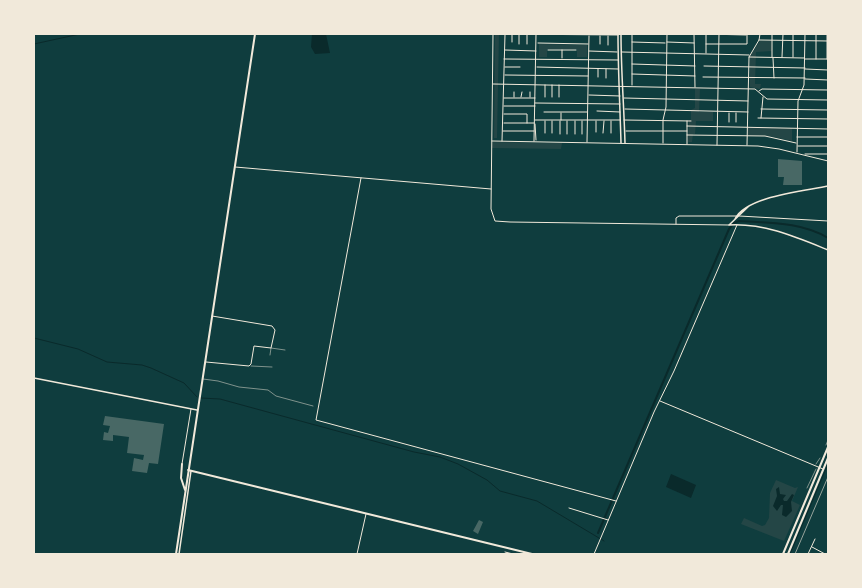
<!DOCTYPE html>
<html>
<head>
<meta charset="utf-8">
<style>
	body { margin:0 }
	#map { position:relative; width:862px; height:588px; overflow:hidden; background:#0f3d3e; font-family:Figtree,sans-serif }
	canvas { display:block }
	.frame { position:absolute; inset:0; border:35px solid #f1e9da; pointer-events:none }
</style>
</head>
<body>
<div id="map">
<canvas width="862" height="588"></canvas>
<div class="frame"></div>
</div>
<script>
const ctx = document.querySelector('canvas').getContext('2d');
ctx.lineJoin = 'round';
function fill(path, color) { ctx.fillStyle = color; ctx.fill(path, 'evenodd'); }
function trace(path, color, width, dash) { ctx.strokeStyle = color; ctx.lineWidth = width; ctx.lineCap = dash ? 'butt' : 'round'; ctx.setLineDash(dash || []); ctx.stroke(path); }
const green = new Path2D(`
	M495,34H499L497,138H494Z
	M760,41H771L772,51L756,52L755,84H761L760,89L750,87V56Z
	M539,44L587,45V57H577V49H547V57H539Z
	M695,89H700L699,112H713V121H696L695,134H693L692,142H688L689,120H691V110L695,108Z
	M748,128H792V141L769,136L748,135Z
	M492,142L562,143L561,149L492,148Z
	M776,480L795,488L798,487L792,501L800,505L784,541L741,524L744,518L762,526L765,525L769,518L770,493Z`);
const water = new Path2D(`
	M312,34H326L330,53L315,54L311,47Z
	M671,474L696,485L691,498L666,487Z
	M779,487L780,494L786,495L783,499L784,501H787L792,494L794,495L791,502L792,511L786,517L782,515L783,505H781L777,511L773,506L777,496L776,489Z`);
const stream = new Path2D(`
	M34,44L80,34
	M34,338L78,349L107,362L142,365L151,368L184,383L197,397
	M201,398L220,399L414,452L440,457L458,464L487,480L500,491L537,501L604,541
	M790,554L828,464`);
const canal = new Path2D(`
	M598,533L729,229L734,223L739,221C769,223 802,222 828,238`);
const building = new Path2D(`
	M778,159L802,161V185H783L784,177H778Z
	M105,416L164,424L158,464L149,463L147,473L132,471L134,458L143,460L144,455L127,453L129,437L113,435V441L103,440L104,432L108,433L110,426L103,425Z
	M479,520L483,522L478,534L473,531Z`);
const path = new Path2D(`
	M826,445L828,440
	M816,464L820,458
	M807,488L816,469`);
const service = new Path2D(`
	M270,355L271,348L285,350
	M251,366L272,367
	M203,379L218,381L239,387L268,390L276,396L313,406`);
const minor = new Path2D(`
	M493,34L491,209L495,221L510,222L729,225
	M504,34L618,35
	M694,34L695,87
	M706,34L746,35
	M512,35V42
	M759,40L828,41
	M632,42L665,43
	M667,42L694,43
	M538,43L588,44
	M519,44V35
	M527,44V35
	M600,44V36
	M706,44H747V34
	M608,45V36
	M505,50L536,51
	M548,50H576
	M589,51L617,52
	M622,52L749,55
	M706,53V35
	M749,57L804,58
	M772,57V34
	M782,57L783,34
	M793,57V34
	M562,58V50
	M773,58L774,78
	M504,59L618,60
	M805,59H828
	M816,59V34
	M827,59V34
	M632,64L695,66
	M704,66L805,68
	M505,67H520
	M537,67L618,69
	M805,69L828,70
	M632,74L695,76
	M505,75L588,76
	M598,77V69
	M703,77L805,78
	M606,78V69
	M805,79L828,80
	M493,84L755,89L767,99L828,100
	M552,85V97
	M632,85V34
	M759,91L762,89L828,90
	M589,95L620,96
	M514,97V92
	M521,97L522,92
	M530,97V92
	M545,97V85
	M559,97V85
	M504,98H535
	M624,98L748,101
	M535,103L620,104
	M504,106H535
	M625,109L748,112
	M761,109L828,110
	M597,111L620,112
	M544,112H587
	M504,114H527V123
	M758,118L828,119
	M761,118L763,97
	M535,120H620
	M561,120V113
	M624,120L691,121
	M552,121V133
	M575,121V134
	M582,121V134
	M729,122V113
	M736,122V113
	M504,123H534
	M535,124L536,140
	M687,126L828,129
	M503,131H534
	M626,131H687
	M596,132V121
	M545,133V121
	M603,133L604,121
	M611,133V121
	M560,134V121
	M567,134V121
	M687,135L765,136L796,143
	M797,137H828
	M492,141L758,146L779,149L828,161
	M502,141L505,35
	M534,141L536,34
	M587,142L589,36
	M663,143V120L666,107L667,34
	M687,144V121
	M717,145L719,34
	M747,145L749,57L759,40L760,34
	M798,146H828
	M797,152L798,101L804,85L805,34
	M805,154H828
	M235,167L491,189
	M361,178L316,420L616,501
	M739,216L828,221
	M676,224V218L679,216H736
	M206,362L249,366L251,364L254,346L271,348L275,330L272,326L212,316
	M660,401L823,469
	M182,464L191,409
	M569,508L608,520
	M812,547L825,554
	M505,552L513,554
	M357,554L366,514
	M594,554L654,412L674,371L737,225
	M808,554L815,539`);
const tertiary = new Path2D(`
	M618,34C618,70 620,106 621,143
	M621,34C621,71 624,106 625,143
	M735,219C746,196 805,191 828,186
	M729,225C764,223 796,237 828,250
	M729,225L749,206
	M179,554L191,471`);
const secondary = new Path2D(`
	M34,378L197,410`);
const primary = new Path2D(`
	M182,464L181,478L185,490
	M188,470L532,554
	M176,554L255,34
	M783,554L828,447
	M788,554L828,458`);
const rail = new Path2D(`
	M795,554L828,477`);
fill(green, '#244646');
fill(water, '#0a2a2b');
trace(stream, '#0a2a2b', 1);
trace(canal, '#0a2a2b', 2);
fill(building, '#486865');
trace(path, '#f1e9da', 0.5);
trace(service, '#f1e9da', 0.5);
trace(minor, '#f1e9da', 1);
trace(tertiary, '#f1e9da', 1.5);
trace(secondary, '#f1e9da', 1.5);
trace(primary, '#f1e9da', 2);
trace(rail, '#97a49c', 1);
</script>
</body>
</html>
